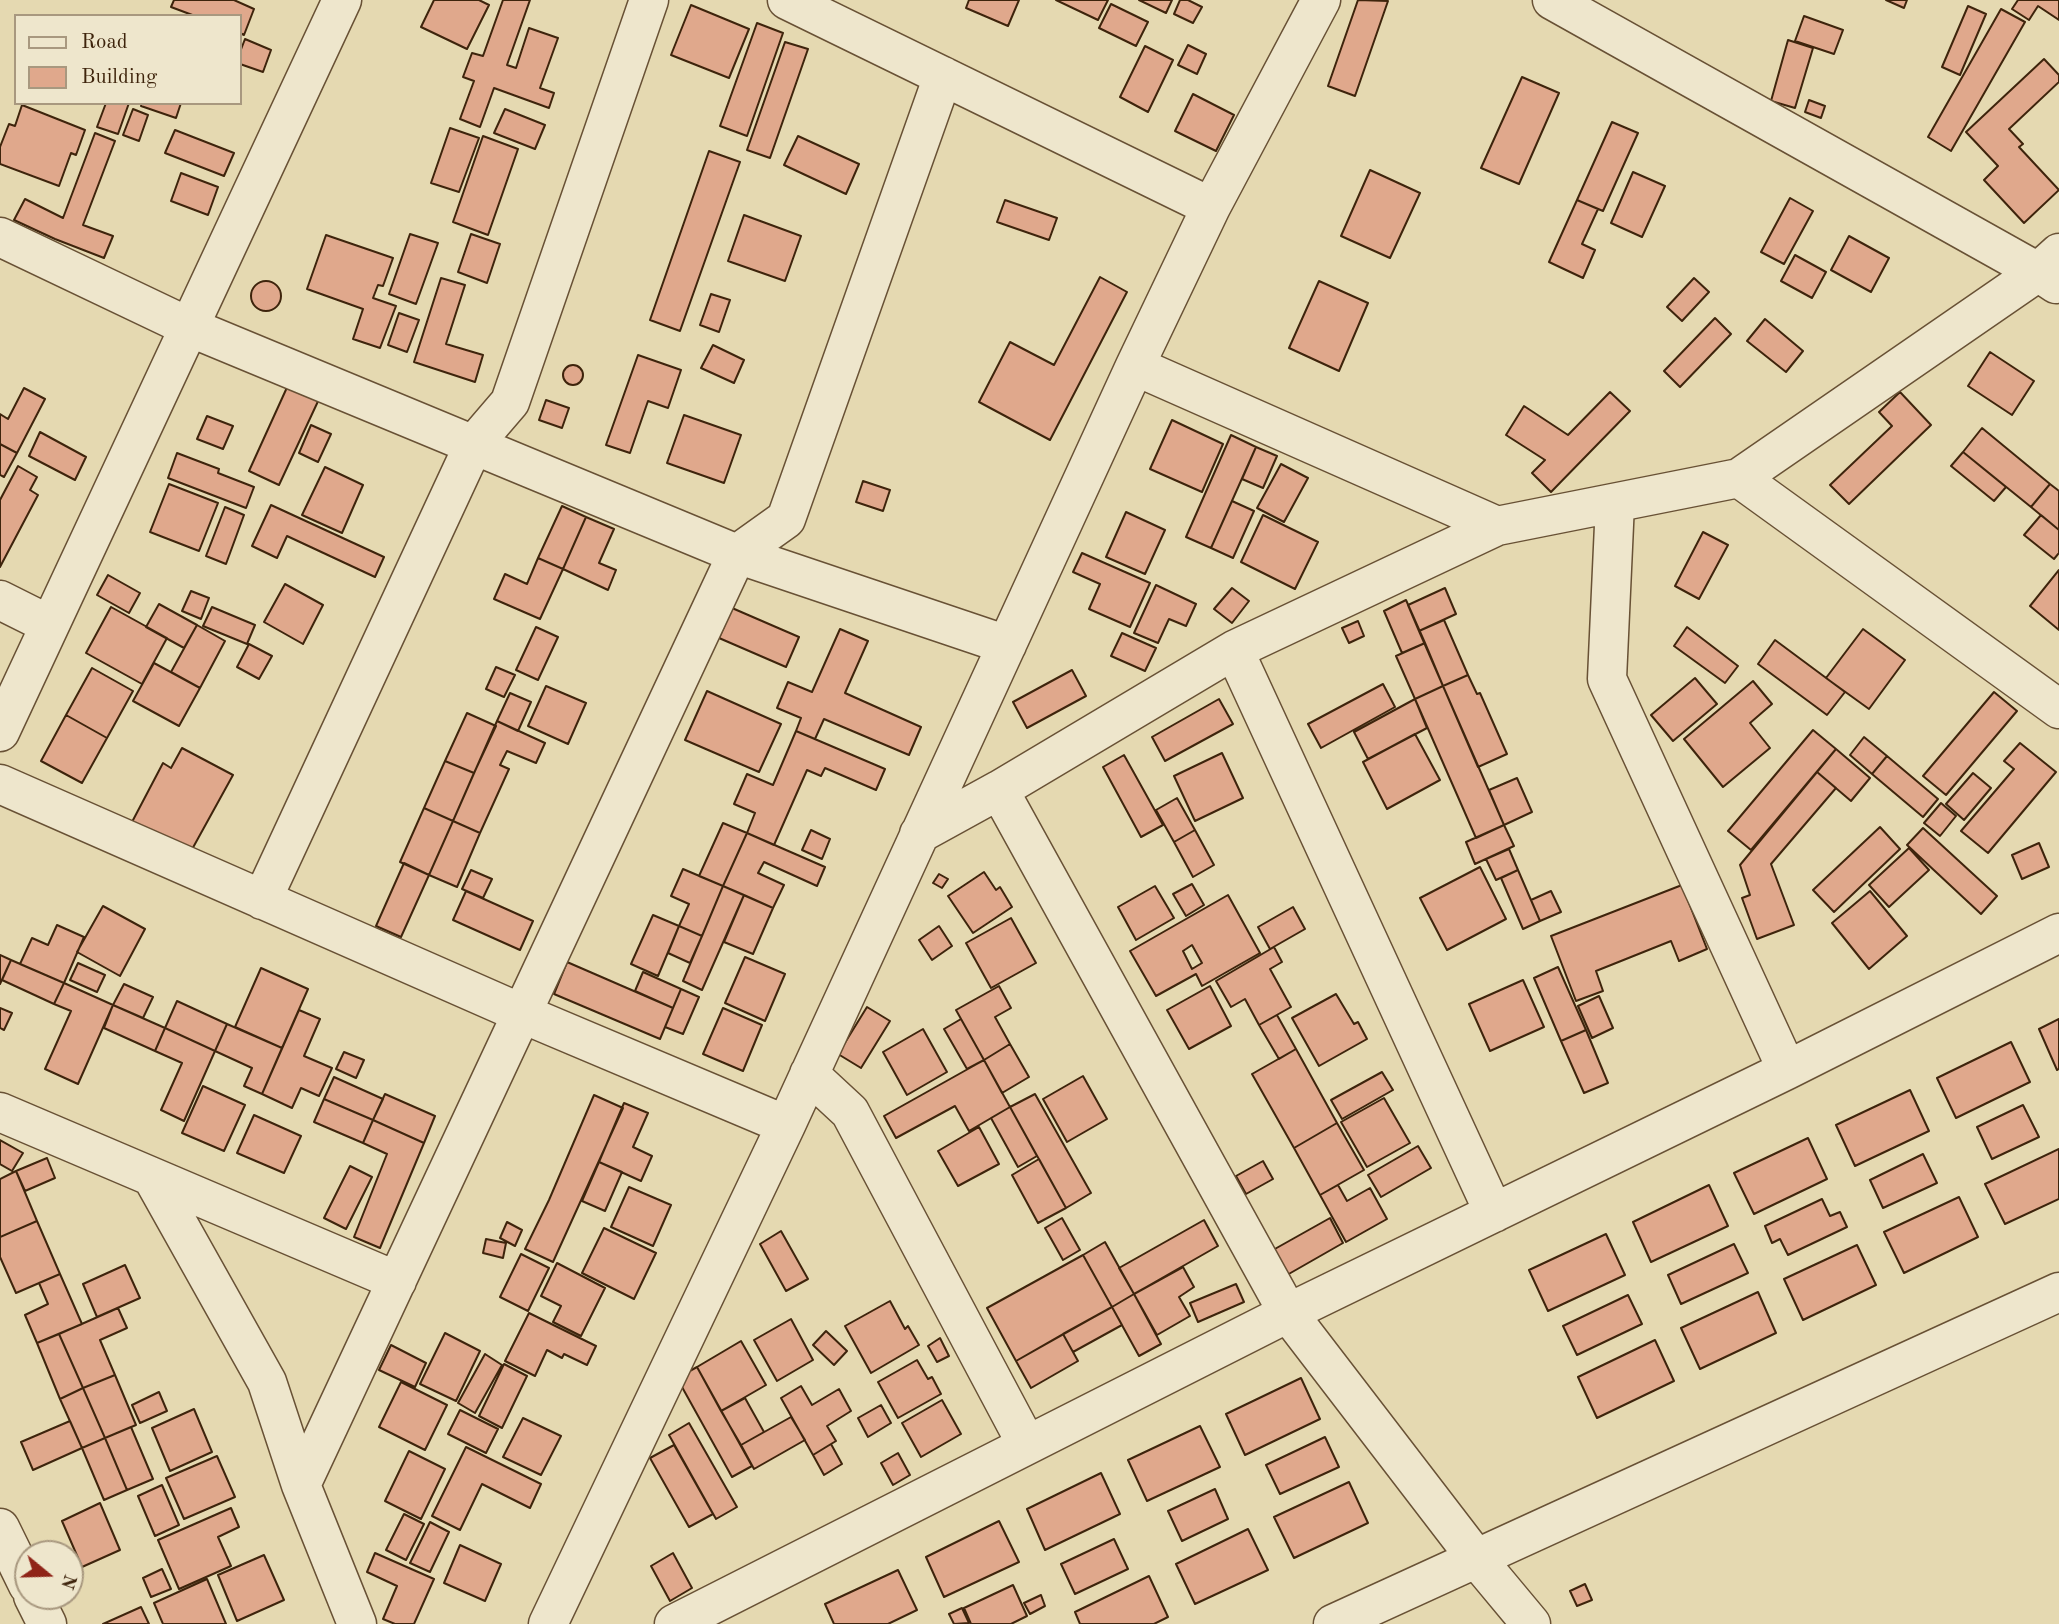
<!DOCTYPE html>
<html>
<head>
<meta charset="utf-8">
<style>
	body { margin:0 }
	#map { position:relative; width:2059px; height:1624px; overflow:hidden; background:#e5d9b1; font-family:"Old Standard TT",serif }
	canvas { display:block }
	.legend { position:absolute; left:14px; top:14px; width:228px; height:91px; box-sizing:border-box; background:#eee6cc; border:2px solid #a8987f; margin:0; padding:9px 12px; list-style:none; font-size:21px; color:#3e240c }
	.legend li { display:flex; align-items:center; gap:14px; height:35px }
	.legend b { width:35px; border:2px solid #a8987f }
	.north { position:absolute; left:14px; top:1540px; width:70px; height:70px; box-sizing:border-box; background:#eee6cc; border:2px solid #a8987f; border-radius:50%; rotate:109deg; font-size:19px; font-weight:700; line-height:28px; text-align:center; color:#3e240c }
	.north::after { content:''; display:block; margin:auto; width:24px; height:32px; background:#8f2418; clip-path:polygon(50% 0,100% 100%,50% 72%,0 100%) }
</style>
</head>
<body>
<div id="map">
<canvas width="2059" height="1624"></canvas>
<ul class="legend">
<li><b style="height:9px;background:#eee6cc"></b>Road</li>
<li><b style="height:19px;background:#e0a88c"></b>Building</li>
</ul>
<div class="north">N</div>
</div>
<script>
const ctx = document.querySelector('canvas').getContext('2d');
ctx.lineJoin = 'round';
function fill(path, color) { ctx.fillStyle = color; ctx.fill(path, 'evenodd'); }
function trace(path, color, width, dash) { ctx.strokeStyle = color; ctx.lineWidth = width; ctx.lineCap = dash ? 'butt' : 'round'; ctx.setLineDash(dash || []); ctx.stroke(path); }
const building = new Path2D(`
	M174,0H234L254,9L244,35L240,33V16H195L171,7Z
	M434,0H479L489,5L467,49L421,27Z
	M503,0H530L507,65L516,68L529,28L558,38L540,88L554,93L549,108L494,88L480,127L460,119L474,81L463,77L472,53L483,56Z
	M969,0H1019L1008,26L966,8Z
	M1056,0H1108L1098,20Z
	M1139,0H1172L1166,13Z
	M1180,0H1188L1202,7L1193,23L1174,14Z
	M1358,0L1388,1L1355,96L1328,86Z
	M1886,0H1907L1904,8Z
	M2018,0H2059V20L2038,6L2029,20L2012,9Z
	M1111,4L1148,22L1136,46L1099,28Z
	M691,5L749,29L729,78L671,55Z
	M1968,6L1986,14L1960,75L1942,67Z
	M2001,9L2025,22L1951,151L1928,137Z
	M1804,16L1843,30L1834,54L1795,41Z
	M757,23L783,33L747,136L720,126Z
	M245,39L271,50L263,72L240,64V52Z
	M1788,40L1813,48L1795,108L1771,101Z
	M785,42L808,49L770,158L747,150Z
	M1188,45L1206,54L1197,74L1178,65Z
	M1145,46L1173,60L1148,112L1120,97Z
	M2044,59L2059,75V82L2009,129L2023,144L2019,147L2059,190L2024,223L1984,180L1998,166L1966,132Z
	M1522,77L1559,93L1519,184L1481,168Z
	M1193,94L1234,115L1216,151L1175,131Z
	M1809,100L1825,106L1821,118L1805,112Z
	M106,103H129L118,134L97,127Z
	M142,103H181L176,118L141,106Z
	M22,105L85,130L76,155L71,153L59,186L0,164V147L9,124L15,126Z
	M133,109L148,115L139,141L123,135Z
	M505,109L545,125L535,149L494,133Z
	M1612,122L1638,133L1603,211L1577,200Z
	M450,128L479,138L459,192L431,183Z
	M175,130L234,153L224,176L165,153Z
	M95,133L115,141L83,225L113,236L104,258L55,239L14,220L25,199L63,218Z
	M483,136L518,149L488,235L453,222Z
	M798,136L859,164L846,194L784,165Z
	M709,151L740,162L680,331L650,320Z
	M1370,170L1420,193L1390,258L1341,236Z
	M1633,172L1665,186L1642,237L1611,223Z
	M181,173L218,187L208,215L171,201Z
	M1790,198L1813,211L1784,264L1761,252Z
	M1005,200L1057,218L1049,240L997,222Z
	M1577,200L1598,209L1582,244L1595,250L1583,278L1549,262Z
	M744,215L801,236L785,281L728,261Z
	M410,234L438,243L416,304L389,294Z
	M471,234L500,244L487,283L458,272Z
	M326,235L393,258L383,286L378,285L373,298L396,306L380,348L353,339L363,309L307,289Z
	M1849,236L1889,258L1871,292L1831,270Z
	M1795,255L1826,272L1812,298L1781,281Z
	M1100,277L1127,292L1050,440L979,402L1010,342L1054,365Z
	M441,278L465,285L446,344L483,355L475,382L414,362Z
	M1694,278L1709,292L1682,321L1667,307Z
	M251 296a15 15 0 1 1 30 0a15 15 0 1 1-30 0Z
	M1319,281L1368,303L1339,371L1289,348Z
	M711,294L730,300L719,332L700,325Z
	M399,313L419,320L407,352L388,345Z
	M1715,318L1731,334L1680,387L1664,371Z
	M1765,319L1803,351L1786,372L1747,341Z
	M713,345L744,360L734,383L701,368Z
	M1990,352L2034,381L2012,415L1968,386Z
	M638,355L681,370L668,408L648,401L630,453L606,445Z
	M563 375a10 10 0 1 1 20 0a10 10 0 1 1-20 0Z
	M289,383L320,397L279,485L249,471Z
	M24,388L45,399L17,453L0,444V414L8,419Z
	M1610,392L1630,411L1551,492L1532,473L1545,460L1506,435L1524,406L1568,435Z
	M1900,392L1931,425L1849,504L1830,485L1892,426L1879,412Z
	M546,400L569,408L562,428L539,420Z
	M684,415L741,435L724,483L667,463Z
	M207,416L233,426L223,449L197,439Z
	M1172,420L1223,444L1202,492L1150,469Z
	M311,425L331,434L318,462L299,453Z
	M1982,428L2050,484L2031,507L1963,452Z
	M40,432L86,457L75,480L29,456Z
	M1231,435L1256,447L1211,548L1186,537Z
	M0,444L17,453L4,477L0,475Z
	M1256,447L1277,456L1263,488L1242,479Z
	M1963,452L2006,487L1994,501L1951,466Z
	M177,453L219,469L218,473L254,487L246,508L168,478Z
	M1281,464L1308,478L1284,522L1257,508Z
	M18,466L37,477L30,490L38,495L0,567V500Z
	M325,467L363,485L342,533L302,515Z
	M863,481L890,490L883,511L856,502Z
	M169,484L218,503L199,551L150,532Z
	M2050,484L2059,491V530L2031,507Z
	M1232,501L1254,511L1233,558L1211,548Z
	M271,505L384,557L375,577L287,536L277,558L252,546Z
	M562,506L586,517L563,569L538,558Z
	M225,507L244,515L226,564L206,556Z
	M1126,512L1165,530L1145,574L1106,557Z
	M1263,515L1318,542L1295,589L1241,562Z
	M2041,515L2059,530V553L2054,559L2024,535Z
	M586,517L614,529L599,563L616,570L608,590L563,569Z
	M1703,532L1728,545L1699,599L1675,586Z
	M1082,553L1150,583L1130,627L1089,609L1100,584L1073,572Z
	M538,558L563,569L540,619L494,599L505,574L527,584Z
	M2059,570V630L2030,606Z
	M108,575L140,593L129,613L97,595Z
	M285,584L323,605L303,644L264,622Z
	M1156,585L1196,604L1186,626L1169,619L1158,643L1134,633Z
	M1232,588L1249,601L1232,623L1214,609Z
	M1445,588L1456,614L1419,631L1408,605Z
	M191,591L209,598L201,619L182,611Z
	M1406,600L1425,643L1402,653L1384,611Z
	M159,604L197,625L184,648L146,627Z
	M111,607L167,638L142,684L86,653Z
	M212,607L255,625L247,644L203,626Z
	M732,608L799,637L786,667L719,638Z
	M1444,620L1468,675L1443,686L1419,631Z
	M1358,621L1364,636L1349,643L1342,628Z
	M197,625L225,641L200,688L171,672Z
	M536,627L558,637L538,680L516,670Z
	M1687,627L1738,666L1725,683L1674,646Z
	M840,629L868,641L845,693L921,727L909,755L824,719L815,739L796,731L801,718L777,708L788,682L812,692Z
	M1863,629L1905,660L1869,709L1826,678Z
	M1122,633L1156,648L1145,671L1111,656Z
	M1775,640L1845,692L1827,715L1758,664Z
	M1425,643L1443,686L1415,699L1396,656Z
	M249,644L272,656L259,679L237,667Z
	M154,663L200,688L179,726L133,701Z
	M496,667L515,675L504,697L486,689Z
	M92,668L133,691L107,738L66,715Z
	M1072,670L1086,696L1027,728L1013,702Z
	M1468,675L1477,694L1480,693L1507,754L1478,767L1443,686Z
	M1695,678L1717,704L1673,741L1651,715Z
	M1753,681L1772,704L1750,723L1770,748L1723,787L1684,739Z
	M1383,684L1395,707L1321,748L1308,724Z
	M546,686L586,703L568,744L528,726Z
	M1443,686L1504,825L1476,838L1415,699Z
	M707,691L781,724L759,772L685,740Z
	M1994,692L2017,711L1946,795L1923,776Z
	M510,693L531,702L518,731L497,721Z
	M1219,699L1233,724L1165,761L1152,737Z
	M1415,699L1427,728L1368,759L1354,732Z
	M467,713L496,726L474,773L445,761Z
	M66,715L107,738L82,783L41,761Z
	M497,721L545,743L536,763L507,751L500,765L509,769L480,833L453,821Z
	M1813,730L1836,749L1751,850L1728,831Z
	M796,731L885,769L876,790L825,768L821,776L807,770L774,845L747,833L755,813L734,804L747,774L773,785Z
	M1415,734L1440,780L1387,809L1363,762Z
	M1864,737L1887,756L1872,774L1850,755Z
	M2020,743L2056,772L1988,853L1961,831L2014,769L2004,761Z
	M182,748L233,775L190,853L132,822L163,763L171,768Z
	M1836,749L1870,778L1851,801L1817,772Z
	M1222,753L1243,798L1195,821L1174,776Z
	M1124,755L1163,825L1141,837L1103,767Z
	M1887,756L1938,799L1923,817L1872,774Z
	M445,761L474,773L453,821L424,808Z
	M1817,772L1836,788L1771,864L1794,925L1757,939L1742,898L1750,895L1740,865Z
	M1973,773L1991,788L1964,820L1946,804Z
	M1517,778L1532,812L1504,825L1489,790Z
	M1177,798L1195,830L1174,842L1156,810Z
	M1941,803L1956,816L1940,836L1924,823Z
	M424,808L453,821L429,875L400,862Z
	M453,821L480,833L457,887L429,875Z
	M723,823L747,833L723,886L699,876Z
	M1504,825L1514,846L1475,864L1466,842Z
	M1880,827L1900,849L1834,912L1813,890Z
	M1923,828L1997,896L1981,914L1907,845Z
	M811,830L830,839L822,859L802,850Z
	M1195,830L1214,865L1193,877L1174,842Z
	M747,833L825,867L817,886L764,862L758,873L784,885L773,908L723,886Z
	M2039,843L2049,867L2022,879L2012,855Z
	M1909,848L1929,870L1889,907L1869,885Z
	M1509,849L1518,870L1496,880L1486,859Z
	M404,863L429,875L401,937L376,926Z
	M1480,867L1506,919L1447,950L1420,898Z
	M683,869L723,886L702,936L679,926L689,904L671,896Z
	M471,870L492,879L483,898L462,889Z
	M1518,870L1540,921L1523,929L1501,878Z
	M984,872L996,890L1000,887L1012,907L973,933L948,896Z
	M939,874L948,879L942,888L933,883Z
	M1192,884L1204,905L1186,916L1173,894Z
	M1682,885L1707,949L1679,961L1671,941L1596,971L1603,991L1576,1001L1551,936Z
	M723,886L744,895L702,990L683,981Z
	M1155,886L1174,918L1136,940L1118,907Z
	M466,891L533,921L520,950L453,920Z
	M1551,891L1561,912L1540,921L1531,900Z
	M1870,891L1907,936L1869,969L1832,923Z
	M744,895L773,908L753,954L724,942Z
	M1228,895L1260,953L1202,986L1196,974L1156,996L1130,951ZM1192,945L1202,963L1192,969L1183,951Z
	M103,906L145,929L120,976L77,952Z
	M1293,907L1305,929L1270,949L1258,927Z
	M653,915L679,926L658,976L631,964Z
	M1011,918L1036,963L991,988L966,943Z
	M57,925L84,937L64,983L20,964L32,938L48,945Z
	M679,926L702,936L690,963L668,953Z
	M939,926L952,946L932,960L919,940Z
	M1274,947L1282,962L1270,969L1291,1007L1259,1025L1245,999L1231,1007L1216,981Z
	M0,955L11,960L0,984Z
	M745,957L785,974L765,1021L725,1003Z
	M11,960L64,983L54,1004L2,980Z
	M567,962L673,1008L660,1039L554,994Z
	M78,963L105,975L97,992L70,980Z
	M1558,967L1586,1030L1561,1041L1534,978Z
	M261,968L308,989L282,1048L235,1027Z
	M643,972L681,989L673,1008L635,991Z
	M1523,980L1544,1027L1490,1051L1469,1004Z
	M64,983L113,1005L78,1084L45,1069L71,1011L54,1004Z
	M124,984L153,997L143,1018L113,1005Z
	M999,986L1011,1008L995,1017L1010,1044L984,1060L956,1010Z
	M1210,986L1231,1026L1189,1049L1167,1010Z
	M681,989L699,997L683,1034L665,1027Z
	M1336,994L1354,1024L1358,1022L1367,1039L1319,1066L1292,1018Z
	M1599,996L1613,1028L1592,1038L1578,1006Z
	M177,1001L227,1024L215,1051L165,1028Z
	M113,1005L165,1028L155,1051L104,1028Z
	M867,1007L890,1021L861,1068L838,1054Z
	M0,1008L12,1013L4,1030L0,1028Z
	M723,1008L762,1025L743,1071L703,1054Z
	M299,1010L320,1019L304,1056L332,1068L319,1096L301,1088L292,1108L262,1094Z
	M1277,1015L1296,1049L1279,1059L1259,1025Z
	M961,1019L984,1060L967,1069L944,1029Z
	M2059,1019V1069L2057,1070L2039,1029Z
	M227,1024L282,1048L262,1094L244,1086L252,1068L215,1051Z
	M165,1028L215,1051L184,1121L161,1110L182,1063L155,1051Z
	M923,1029L947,1072L907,1095L883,1052Z
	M1586,1030L1608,1083L1584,1093L1561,1041Z
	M2011,1042L2030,1082L1956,1118L1937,1078Z
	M1010,1044L1029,1077L1002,1093L984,1060Z
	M1296,1049L1337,1123L1294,1148L1252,1074Z
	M344,1052L364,1060L356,1078L336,1069Z
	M984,1060L1010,1107L969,1131L955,1106L896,1138L884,1116Z
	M1382,1072L1393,1090L1342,1119L1331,1100Z
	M1083,1076L1107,1119L1067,1142L1043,1099Z
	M334,1077L383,1099L373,1120L324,1099Z
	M203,1086L245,1105L224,1151L182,1133Z
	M1910,1090L1929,1131L1855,1166L1836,1125Z
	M385,1094L435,1116L424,1143L373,1120Z
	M1035,1094L1091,1193L1066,1208L1010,1107Z
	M594,1095L623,1108L553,1262L525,1249L549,1200Z
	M1384,1098L1410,1143L1367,1167L1341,1122Z
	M324,1099L373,1120L363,1143L314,1122Z
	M624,1103L648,1113L633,1147L652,1156L641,1181L599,1162Z
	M2023,1105L2039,1137L1992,1159L1977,1127Z
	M1010,1107L1037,1156L1018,1167L991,1118Z
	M254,1115L301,1136L284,1173L237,1153Z
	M373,1120L424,1143L380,1248L354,1237L387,1154L363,1143Z
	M1337,1123L1364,1170L1320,1195L1294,1148Z
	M979,1127L999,1164L958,1186L938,1151Z
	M1808,1138L1827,1179L1754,1214L1734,1173Z
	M0,1140L23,1153L12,1171L0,1164Z
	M1418,1146L1431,1168L1381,1197L1368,1175Z
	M2059,1149V1199L2005,1224L1985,1184Z
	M1923,1154L1937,1183L1883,1208L1870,1180Z
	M47,1158L55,1178L25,1191L16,1171Z
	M1039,1159L1066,1208L1038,1223L1012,1175Z
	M1263,1161L1273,1179L1246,1194L1236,1176Z
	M599,1162L622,1172L605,1211L582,1201Z
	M350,1166L372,1177L346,1229L324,1218Z
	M16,1171L37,1221L0,1237V1179Z
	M1338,1185L1347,1201L1370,1188L1387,1219L1346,1242L1320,1195Z
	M1709,1185L1728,1226L1651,1262L1633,1222Z
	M629,1187L671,1205L653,1246L611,1227Z
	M1959,1197L1978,1237L1904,1273L1884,1232Z
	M1822,1199L1830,1216L1840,1212L1847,1227L1788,1255L1780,1239L1772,1243L1765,1226Z
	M1062,1218L1080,1250L1063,1260L1045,1228Z
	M1330,1218L1343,1243L1287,1275L1273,1250Z
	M1204,1220L1218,1246L1134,1294L1119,1268Z
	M37,1221L60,1274L16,1293L0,1257V1237Z
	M507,1222L522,1230L515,1246L500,1238Z
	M604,1228L656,1253L634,1299L582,1273Z
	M781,1231L808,1279L786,1291L760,1244Z
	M1606,1234L1625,1275L1548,1311L1529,1270Z
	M486,1239L506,1243L503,1258L483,1253Z
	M1105,1242L1134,1294L1112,1307L1083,1255Z
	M1734,1244L1748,1273L1681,1304L1668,1275Z
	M1857,1245L1876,1285L1803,1320L1784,1279Z
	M521,1254L549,1268L528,1311L500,1297Z
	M1083,1255L1112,1307L1016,1361L987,1308Z
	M557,1263L605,1288L581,1336L553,1322L561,1306L541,1296Z
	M125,1265L140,1298L97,1317L83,1284Z
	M1183,1267L1194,1287L1179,1297L1190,1316L1157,1335L1134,1294Z
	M60,1274L82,1324L37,1343L25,1315L48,1304L39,1283Z
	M1236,1284L1244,1302L1198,1322L1190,1303Z
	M1758,1292L1776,1333L1700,1369L1681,1328Z
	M1134,1294L1161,1344L1139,1356L1112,1307Z
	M1628,1295L1642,1324L1577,1355L1563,1326Z
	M890,1301L905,1329L908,1326L919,1345L871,1373L845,1326Z
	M1112,1307L1122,1325L1073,1352L1063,1334Z
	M118,1308L127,1328L100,1340L115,1375L83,1388L59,1334Z
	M529,1313L596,1346L587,1365L564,1354L562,1358L547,1350L535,1376L505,1361Z
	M791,1319L813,1360L777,1381L754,1340Z
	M826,1331L847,1351L834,1365L813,1345Z
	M445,1333L480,1351L456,1401L420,1384Z
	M59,1334L83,1388L60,1399L37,1343Z
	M1063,1334L1078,1361L1031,1388L1016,1361Z
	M940,1338L949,1356L937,1362L928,1346Z
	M1655,1340L1674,1381L1597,1418L1578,1377Z
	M741,1341L766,1385L721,1411L697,1367Z
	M391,1345L426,1363L415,1387L379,1370Z
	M485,1354L502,1365L475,1413L458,1403Z
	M917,1360L928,1379L932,1377L941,1394L898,1418L878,1382Z
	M504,1364L527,1376L502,1428L479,1416Z
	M697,1367L752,1466L732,1477L677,1378Z
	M115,1375L136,1425L105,1438L83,1388Z
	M1301,1378L1320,1419L1245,1455L1226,1414Z
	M401,1382L447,1405L425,1450L379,1427Z
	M801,1386L812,1405L839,1389L851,1411L827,1426L836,1441L813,1455L781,1398Z
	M83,1388L105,1438L82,1448L60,1399Z
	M159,1392L167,1411L140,1423L132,1405Z
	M745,1398L764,1432L741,1445L721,1411Z
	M942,1400L961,1434L921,1457L902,1423Z
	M881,1405L891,1423L868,1437L858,1418Z
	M194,1409L212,1452L170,1471L152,1428Z
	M460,1410L498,1429L486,1453L448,1434Z
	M791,1417L805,1440L754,1469L741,1445Z
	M523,1418L561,1436L541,1475L503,1457Z
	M70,1421L82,1448L33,1470L21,1442Z
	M689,1423L737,1507L716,1519L669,1435Z
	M1200,1426L1220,1467L1147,1501L1128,1460Z
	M131,1427L153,1479L127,1490L105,1438Z
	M1325,1437L1339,1467L1280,1494L1266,1465Z
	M105,1438L127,1490L104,1500L82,1448Z
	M831,1444L842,1464L824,1475L813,1455Z
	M674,1445L713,1514L689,1527L650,1458Z
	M466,1447L541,1484L530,1508L482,1484L460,1530L432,1516Z
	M409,1451L445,1469L421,1519L385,1501Z
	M898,1453L910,1475L893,1485L881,1463Z
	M217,1456L235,1497L184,1519L166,1478Z
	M1101,1473L1120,1514L1045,1550L1027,1509Z
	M1349,1482L1368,1523L1294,1558L1274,1517Z
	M162,1485L179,1525L155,1536L138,1496Z
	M1215,1489L1228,1519L1182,1541L1168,1511Z
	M100,1503L120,1550L82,1567L62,1521Z
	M231,1508L239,1527L218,1537L231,1566L179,1589L158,1540Z
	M404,1514L424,1524L406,1560L386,1550Z
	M999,1521L1019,1562L944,1597L926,1557Z
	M430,1522L449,1532L430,1572L410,1563Z
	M1248,1529L1268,1570L1195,1604L1176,1564Z
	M1114,1539L1128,1569L1075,1594L1061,1564Z
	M460,1545L501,1564L485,1601L444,1583Z
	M375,1553L434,1579L414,1624H395L383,1619L397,1586L367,1572Z
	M673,1553L692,1588L670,1601L651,1566Z
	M264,1555L284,1600L237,1621L218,1575Z
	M162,1569L171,1589L151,1597L143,1578Z
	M898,1570L917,1610L888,1624H834L825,1604Z
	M1149,1576L1168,1617L1154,1624H1080L1075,1612Z
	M207,1579L226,1624H163L154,1603Z
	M1585,1584L1592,1600L1577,1606L1570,1591Z
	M1013,1585L1027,1616L1011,1624H971L964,1608Z
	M1041,1595L1045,1606L1030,1614L1024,1603Z
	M141,1607L149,1624H103Z
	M962,1608L969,1623L954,1624L949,1614Z`);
const minor = new Path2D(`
	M787,0L1211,207
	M1552,0L2038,272L2056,284
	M0,237L189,327L737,554L1007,645
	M1135,366L1497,526
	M1739,478L2059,709
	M1615,503L1607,679L1787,1070
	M0,600L50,625
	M1234,650L1494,1213
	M0,732L342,0
	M0,784L523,1014L786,1125
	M999,790L1288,1313L1476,1558L1531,1624
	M919,834L999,790L1234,650L1497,526L1739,478L2038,272L2059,253
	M262,900L474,444L510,402L649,0
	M809,1074L850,1112L1027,1445
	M0,1112L397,1281
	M152,1177L267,1382L301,1485L357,1624
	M301,1485L737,554L786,519L943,76
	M0,1528L28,1585
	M33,1596L47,1624
	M548,1624L786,1125L1135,366L1211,207L1321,0
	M674,1624L1288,1313L1787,1070L2059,933
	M1333,1624L2059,1292`);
fill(building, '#e0a88c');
trace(building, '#3e240c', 2);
trace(minor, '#685135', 41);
trace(minor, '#eee6cc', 38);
</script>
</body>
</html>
